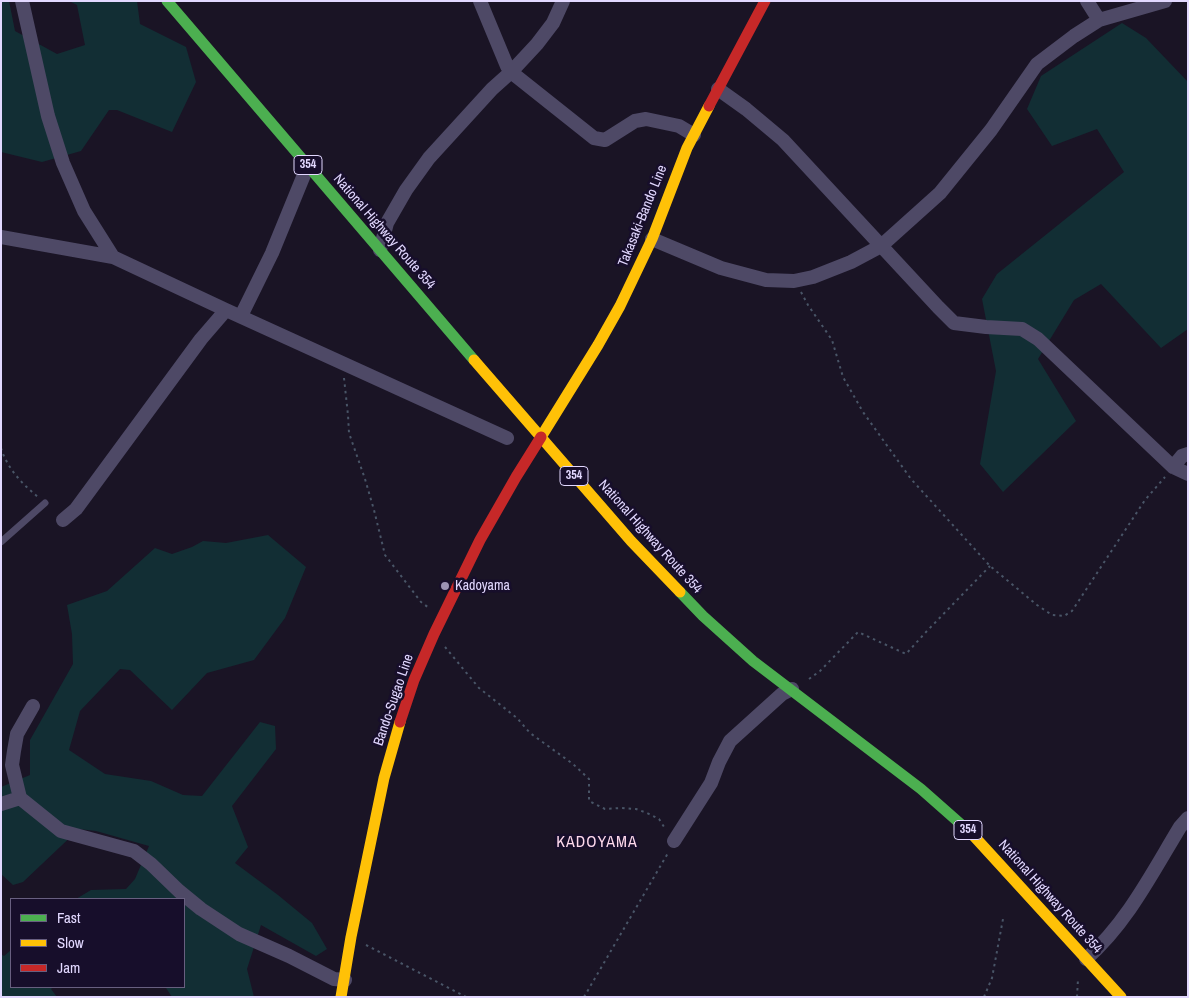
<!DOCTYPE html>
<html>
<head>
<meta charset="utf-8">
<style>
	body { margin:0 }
	#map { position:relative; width:1189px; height:998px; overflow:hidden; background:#1a1425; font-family:"Archivo Narrow",sans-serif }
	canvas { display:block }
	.frame { position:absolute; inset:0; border:2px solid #e2d8ff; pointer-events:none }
	.legend { position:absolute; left:10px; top:898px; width:175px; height:90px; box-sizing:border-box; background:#170e2b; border:1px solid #685f80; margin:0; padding:6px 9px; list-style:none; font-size:15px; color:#e2d8ff }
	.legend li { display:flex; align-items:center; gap:10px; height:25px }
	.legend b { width:25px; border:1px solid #685f80 }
</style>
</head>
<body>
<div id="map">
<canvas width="1189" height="998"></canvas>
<div class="frame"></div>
<ul class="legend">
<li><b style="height:6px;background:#4caf50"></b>Fast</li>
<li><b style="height:6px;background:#ffc107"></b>Slow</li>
<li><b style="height:6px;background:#c62828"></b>Jam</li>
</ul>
</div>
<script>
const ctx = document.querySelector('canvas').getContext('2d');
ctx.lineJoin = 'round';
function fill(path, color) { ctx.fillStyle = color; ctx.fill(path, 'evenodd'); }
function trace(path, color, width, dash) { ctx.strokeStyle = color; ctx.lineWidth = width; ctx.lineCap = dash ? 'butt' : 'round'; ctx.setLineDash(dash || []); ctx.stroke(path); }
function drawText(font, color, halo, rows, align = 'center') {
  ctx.font = font + ' "Archivo Narrow",sans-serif'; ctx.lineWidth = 5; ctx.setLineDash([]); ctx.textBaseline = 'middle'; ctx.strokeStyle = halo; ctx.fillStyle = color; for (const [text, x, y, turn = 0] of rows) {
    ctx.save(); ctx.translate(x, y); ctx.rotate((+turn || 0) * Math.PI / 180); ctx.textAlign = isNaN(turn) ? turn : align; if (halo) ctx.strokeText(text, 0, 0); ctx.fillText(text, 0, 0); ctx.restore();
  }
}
const green = new Path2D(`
	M1,1H9L15,31L57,54L85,45L77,5L69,1H137L140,24L186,47L196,82L172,132L117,110H109L81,151L42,162L1,152Z
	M1122,23L1146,38L1188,82V329L1161,348L1101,284L1074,300L1038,359L1076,421L1003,492L980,464L996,371L982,299L997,274L1124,172L1097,129L1052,146L1027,109L1041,76Z
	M268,535L306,567L285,618L254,660L207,673L172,710L130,670L120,669L80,711L69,750L105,774L151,781L183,795L202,796L260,722L275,726L276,749L232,806L248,847L235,863L278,895L312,923L327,949L316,956L261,925L247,969L254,997H172L166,988L162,987H184V899H76L91,890L126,889L135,879L149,846L96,831L79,829L23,882L13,885L1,874V787L30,775V740L73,664L72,634L67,605L107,591L155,548L172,554L192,547L203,541L226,543Z
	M11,950V987H53L51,989L57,997H1V954L4,956Z`);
const path = new Path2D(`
	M801,292L808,305L832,340L843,377L863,412L911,479L990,566L1037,605L1052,615L1064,616L1072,611L1145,500L1165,477
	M344,378L348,415L349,433L365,479L374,510L385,555L421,602L429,608
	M1,448C7,468 22,484 38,497
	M445,647L479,688L517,718L530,733L573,764L589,779V801L605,809L621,808L636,809L647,813L659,819L666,830
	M809,679L820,671L858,632L906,654L926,632L990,566
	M366,945L466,997
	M584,997L668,853
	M984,997L992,978L1003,919
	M1077,997L1078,979`);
const lane = new Path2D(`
	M1,542L45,503`);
const street = new Path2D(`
	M22,1L48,116L63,163L84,211L113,257
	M480,1L507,66L511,72L594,138L605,140L635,121L646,119L679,126L694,135
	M1087,1L1099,20
	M718,89L746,109L783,140L938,307L954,323L986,327L1022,329L1038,339L1173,467L1188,474
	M1,237L113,257L226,310L507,438
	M652,239L721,268L766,280L794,281L813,277L851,262L881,246L940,193L991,130L1037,64L1074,36L1099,20L1165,1
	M380,250L387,223L406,190L429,158L492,89L511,72L537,44L553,23L563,1
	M241,316L272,253L308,165
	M1173,467L1182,456L1188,454
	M63,520L76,509L201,339L226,310
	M33,706L17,734L14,751L12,765L20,798L61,831L134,851L151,864L179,891L201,909L239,934L289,956L334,979L345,980
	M1,804L20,798
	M674,841L711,783L719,762L730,741L782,694L792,689
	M1086,959C1127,923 1152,873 1180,827L1188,818`);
const fast = new Path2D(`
	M167,1L474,360
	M680,592L703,616L753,661L921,789L972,834`);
const slow = new Path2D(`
	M474,360L631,541L680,592
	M541,437L598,345L620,306L652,239L687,148L709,106
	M972,834L1121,997
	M341,997L351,937L384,778L400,722`);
const jam = new Path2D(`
	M709,106L765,1
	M400,722L414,680L434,634L480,540L516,477L541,437`);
const markers = [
	[445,586,5,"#9c93b3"]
];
const shields = [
	[308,165,28],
	[574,476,28],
	[968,830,28]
];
const shieldNames = [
	["354",308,165],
	["354",574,476],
	["354",968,830]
];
const streetNames = [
	["Takasaki-Bando Line",643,216,-68],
	["National Highway Route 354",384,232,49],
	["National Highway Route 354",650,537,48],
	["Bando-Sugao Line",394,700,-71],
	["National Highway Route 354",1050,897,48]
];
const poiNames = [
	["Kadoyama",455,586]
];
const quarterNames = [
	["KADOYAMA",597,843]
];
fill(green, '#122e34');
trace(path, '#495567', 2, [2.5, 4]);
trace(lane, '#4e4966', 7);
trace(street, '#4e4966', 14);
trace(fast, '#4caf50', 11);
trace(slow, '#ffc107', 11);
trace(jam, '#c62828', 11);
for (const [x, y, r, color] of markers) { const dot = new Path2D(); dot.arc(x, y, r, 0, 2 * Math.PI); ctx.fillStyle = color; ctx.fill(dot); trace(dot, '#170e2b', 2); }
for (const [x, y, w] of shields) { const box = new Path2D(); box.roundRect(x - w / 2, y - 9.5, w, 19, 4); ctx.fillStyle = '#170e2b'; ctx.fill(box); trace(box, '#e2d8ff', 1); }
drawText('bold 12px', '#e2d8ff', null, shieldNames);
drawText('14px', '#e2d8ff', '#170e2b', streetNames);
drawText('14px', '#e2d8ff', '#170e2b', poiNames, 'left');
ctx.letterSpacing = '1px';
drawText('16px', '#ffdaed', '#170e2b', quarterNames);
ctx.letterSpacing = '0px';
</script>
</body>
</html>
